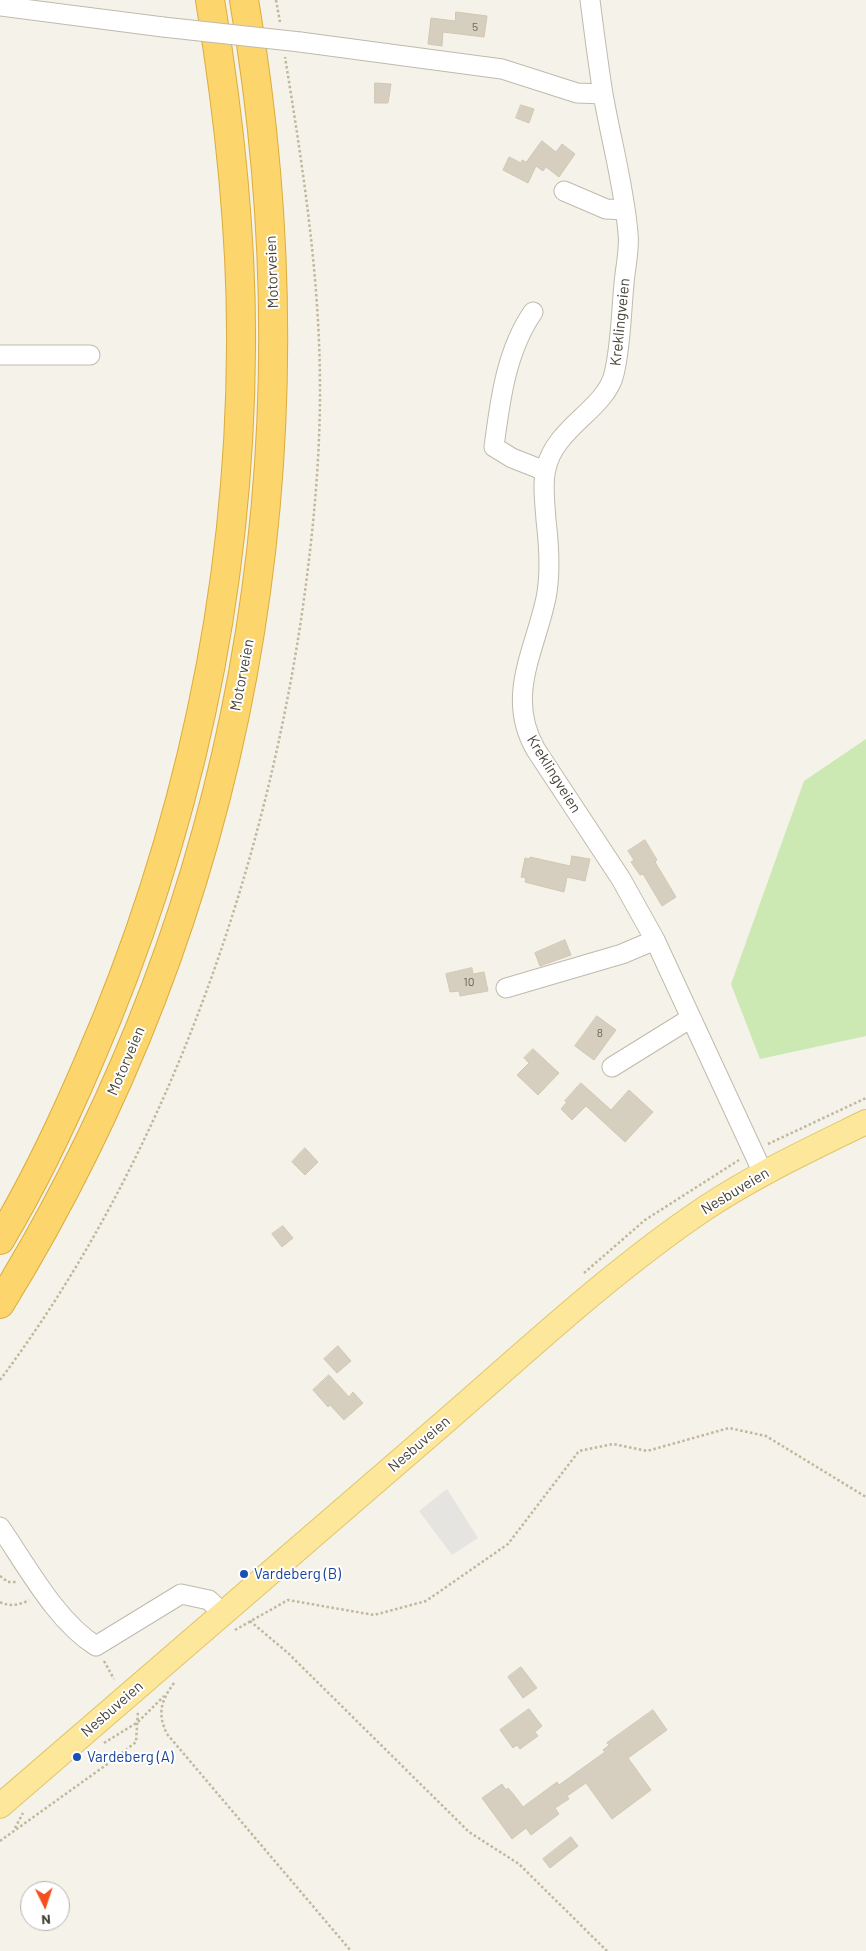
<!DOCTYPE html>
<html>
<head>
<meta charset="utf-8">
<style>
	body { margin:0 }
	#map { position:relative; width:866px; height:1951px; overflow:hidden; background:#f4f2e9; font-family:Barlow,sans-serif }
	canvas { display:block }
	.north { position:absolute; left:20px; top:1881px; width:50px; height:50px; box-sizing:border-box; background:#fff; border:1px solid #b6b4af; border-radius:50%; rotate:176deg; font-size:14px; font-weight:700; line-height:20px; text-align:center; color:#484337 }
	.north::after { content:''; display:block; margin:auto; width:18px; height:22px; background:#f74e1e; clip-path:polygon(50% 0,100% 100%,50% 72%,0 100%) }
</style>
</head>
<body>
<div id="map">
<canvas width="866" height="1951"></canvas>
<div class="north">N</div>
</div>
<script>
const ctx = document.querySelector('canvas').getContext('2d');
ctx.lineJoin = 'round';
function fill(path, color) { ctx.fillStyle = color; ctx.fill(path, 'evenodd'); }
function trace(path, color, width, dash) { ctx.strokeStyle = color; ctx.lineWidth = width; ctx.lineCap = dash ? 'butt' : 'round'; ctx.setLineDash(dash || []); ctx.stroke(path); }
function drawText(font, color, halo, rows, align = 'center') {
  ctx.font = font + ' Barlow,sans-serif'; ctx.lineWidth = 4; ctx.setLineDash([]); ctx.textBaseline = 'middle'; ctx.strokeStyle = halo; ctx.fillStyle = color; for (const [text, x, y, turn = 0] of rows) {
    ctx.save(); ctx.translate(x, y); ctx.rotate((+turn || 0) * Math.PI / 180); ctx.textAlign = isNaN(turn) ? turn : align; if (halo) ctx.strokeText(text, 0, 0); ctx.fillText(text, 0, 0); ctx.restore();
  }
}
const green = new Path2D(`
	M866,739V1036L760,1059L731,984L804,781Z`);
const parking = new Path2D(`
	M447,1489L478,1538L452,1555L419,1511Z`);
const building = new Path2D(`
	M456,12L487,16L484,37L443,32L442,46L428,44L431,18L455,21Z
	M375,83L391,84L388,103H375Z
	M521,105L534,109L529,123L516,118Z
	M542,141L556,152L562,144L575,154L559,177L546,167L543,171L536,166L528,183L503,170L509,157L521,163L522,160L526,162Z
	M645,840L657,860L655,862L676,897L662,906L643,874L640,875L631,862L634,860L628,851Z
	M572,856L590,859L585,881L567,877L564,892L525,882L526,878L521,877L525,858L530,859V857L570,866Z
	M565,940L571,955L540,966L535,953Z
	M472,968L473,974L484,972L488,991L460,996L459,991L450,992L446,974Z
	M597,1016L616,1030L594,1060L575,1046Z
	M533,1049L559,1073L538,1095L517,1075L529,1063L524,1058Z
	M581,1083L611,1110L629,1090L653,1112L625,1142L586,1106L572,1120L561,1109L567,1102L565,1101Z
	M305,1148L318,1162L305,1175L292,1162Z
	M283,1226L293,1238L282,1247L272,1234Z
	M338,1346L351,1361L337,1373L324,1359Z
	M329,1375L349,1397L353,1392L363,1403L344,1420L330,1405L328,1407L313,1390Z
	M521,1667L537,1688L523,1698L508,1677Z
	M529,1709L542,1726L535,1732L538,1736L520,1749L517,1745L513,1748L500,1730Z
	M653,1710L667,1730L628,1758L651,1790L612,1819L586,1783L567,1796L569,1799L555,1808L559,1814L531,1835L526,1828L512,1839L482,1798L502,1784L506,1790L508,1788L514,1795L523,1807L557,1782L559,1785L605,1752L603,1750L609,1745L607,1743Z
	M571,1837L578,1846L550,1868L543,1859Z`);
const path = new Path2D(`
	M276,0L280,22
	M768,1144L866,1098
	M584,1273L645,1220L739,1160
	M0,1380C162,1164 261,885 301,620C312,544 320,467 320,390C320,278 303,168 285,57
	M0,1576L8,1582H16
	M0,1602C10,1607 20,1605 29,1600
	M250,1621L288,1653L469,1832L519,1864L607,1951
	M235,1630L288,1600L374,1615L426,1601L508,1544L579,1451L613,1444L647,1451L729,1428L766,1436L866,1497
	M104,1661L114,1679
	M174,1683C161,1701 157,1713 167,1734L351,1951
	M104,1743L138,1722L164,1696
	M15,1828L23,1813
	M0,1841L113,1760L136,1742L138,1711`);
const minor = new Path2D(`
	M590,0C594,31 598,63 603,94C611,140 624,186 628,233C630,250 625,268 624,284C621,314 621,345 614,374C606,409 554,428 546,469C542,485 545,503 546,520C549,545 551,573 546,598C535,651 505,697 536,750L621,879L655,940L763,1173
	M0,6L163,27
	M300,42L502,69L577,93L603,94
	M564,191L606,209L625,210
	M533,312C506,351 500,401 494,447L512,458L545,471
	M0,355H90
	M506,988L622,954L655,940
	M612,1067L691,1018
	M0,1527C27,1566 56,1621 96,1646L181,1594L209,1600L222,1613`);
const major = new Path2D(`
	M0,1806C138,1686 277,1566 417,1446C510,1367 603,1277 704,1209C755,1175 811,1149 866,1122`);
const highway = new Path2D(`
	M0,1240C34,1183 63,1122 89,1061C187,836 240,593 241,347C242,230 229,115 210,0
	M0,1304C244,907 322,457 244,0`);
const minorBridge = new Path2D(`
	M163,27L300,42`);
const markers = [
	[244,1574,5,"#1a4fb4"],
	[77,1757,5,"#1a4fb4"]
];
const numberNames = [
	["5",475,27],
	["10",469,982],
	["8",600,1033]
];
const streetNames = [
	["Motorveien",272,272,-92],
	["Kreklingveien",620,322,-84],
	["Motorveien",242,675,-79],
	["Kreklingveien",554,774,58],
	["Motorveien",126,1061,-67],
	["Nesbuveien",735,1191,-31],
	["Nesbuveien",419,1444,-41],
	["Nesbuveien",112,1709,-41]
];
const transitNames = [
	["Vardeberg (B)",254,1574],
	["Vardeberg (A)",87,1757]
];
fill(green, '#cce8b3');
fill(parking, '#e6e4e1');
fill(building, '#d6cebf');
trace(building, '#d1c7b2', 1);
trace(minor, '#c0baac', 21);
trace(major, '#e2c669', 26);
trace(highway, '#dcac3c', 30);
trace(path, '#c1b79d', 2.5, [2.5, 2.5]);
trace(minor, '#fff', 19);
trace(major, '#fde79a', 24);
trace(highway, '#fcd66d', 28);
trace(minorBridge, '#c0baac', 21, []);
trace(minorBridge, '#fff', 19);
for (const [x, y, r, color] of markers) { const dot = new Path2D(); dot.arc(x, y, r, 0, 2 * Math.PI); ctx.fillStyle = color; ctx.fill(dot); trace(dot, '#fff', 2); }
drawText('12px', '#6c6659', null, numberNames);
drawText('15px', '#484337', '#fff', streetNames);
drawText('15px', '#164399', '#fff', transitNames, 'left');
</script>
</body>
</html>
